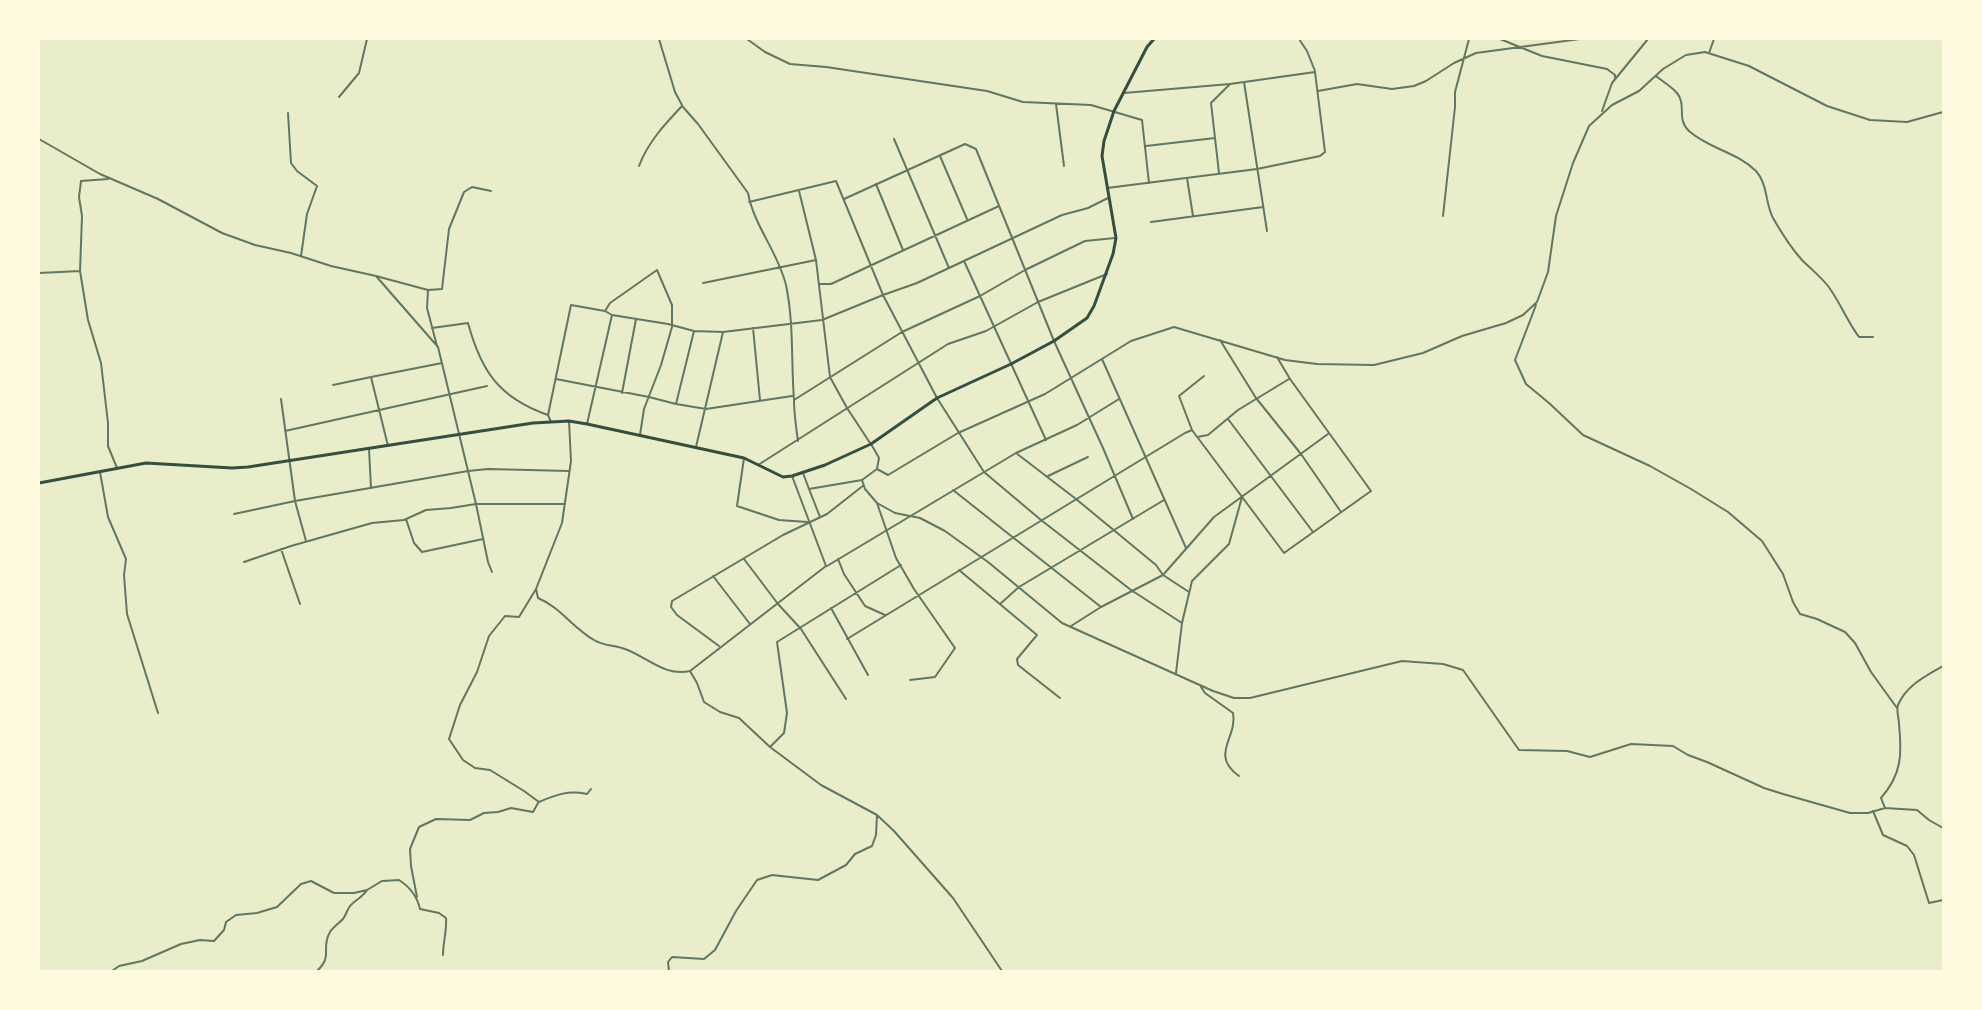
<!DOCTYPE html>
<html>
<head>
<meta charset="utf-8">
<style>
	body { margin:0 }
	#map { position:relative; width:1982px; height:1010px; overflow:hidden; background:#e9edc9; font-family:"IBM Plex Sans",sans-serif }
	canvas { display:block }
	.frame { position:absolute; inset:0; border:40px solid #fefae0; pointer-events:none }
</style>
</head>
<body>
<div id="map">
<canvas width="1982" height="1010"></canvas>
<div class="frame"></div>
</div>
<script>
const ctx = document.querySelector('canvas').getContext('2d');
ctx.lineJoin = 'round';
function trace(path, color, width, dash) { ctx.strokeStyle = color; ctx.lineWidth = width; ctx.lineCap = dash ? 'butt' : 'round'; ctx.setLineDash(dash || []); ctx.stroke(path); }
const minor = new Path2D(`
	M659,39L675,92L683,107L698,124L748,193C754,226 778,252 786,285C794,323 791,362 794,400C794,413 796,427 798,441
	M747,39L765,52L790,64L826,67L987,91L1023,102L1091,105L1142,120L1149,183
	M1299,39L1307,51L1315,71
	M1500,39L1542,56L1607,69L1615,75V79
	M1709,53L1714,39
	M1656,76C1662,81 1672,87 1677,93C1687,105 1676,119 1689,131C1709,149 1737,152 1756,171C1768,184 1765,203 1773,218C1781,232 1791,248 1802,260C1811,269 1820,276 1828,286C1840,302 1847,321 1859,337H1873
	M1244,82L1267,231
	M1318,91L1357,84L1392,89L1414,86L1426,81L1454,63L1476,53L1580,39
	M339,97L359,73L367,39
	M1056,104L1064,166
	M1602,111L1612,83L1648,39
	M288,113L291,163L297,171L317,186L307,214L301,256
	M39,139L100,174L158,199L222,233L255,245L291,253L331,266L376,276L438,347L476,504L488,562L492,572
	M894,139L949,268
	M1146,146L1215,138
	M940,156L967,219
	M639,166C648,142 665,124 682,106
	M1219,173L1211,103L1230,84
	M1187,178L1193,216
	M108,179L81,181L79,197L82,216L80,271L88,320L101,363L108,423V446L117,468
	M876,184L903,250
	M1107,188L1257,169L1320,156L1325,152L1315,72L1230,84L1124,93
	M799,191L816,260L830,377L847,408L874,449L879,458L877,469L862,480L865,489L877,503L895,513L920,518L945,531L988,562L1062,623L1213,691L1234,698H1250L1402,661L1443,664L1463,670L1519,750L1567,751L1590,757L1631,744L1673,746L1688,755L1707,762L1764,788L1783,794L1850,813H1868L1885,808L1917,810L1929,820L1943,828
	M844,199L965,144L976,149L1054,341L1103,448L1133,519
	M749,202L836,181L883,295L937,398L984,472L1041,520L1131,590L1182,623
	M1443,216L1455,107V92L1469,39
	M1151,222L1263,207
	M964,261L1046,440
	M39,273L80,271
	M376,276L428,290L442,289L449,229L464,192L472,187L491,191
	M703,283L816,260
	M819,284H831L999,206
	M428,290L427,308L437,346
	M1536,305L1515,360L1526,384L1549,403L1583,435L1650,466L1691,489L1728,512L1762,541L1783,574L1793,602L1800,614L1817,619L1845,632L1855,643L1871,672L1897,708
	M605,311L610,303L657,270L672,305V327L661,365L644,409L640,435
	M432,328L468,323C481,371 499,398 548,415L551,422
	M753,328L760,400
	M1220,340L1256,398L1301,454L1341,512
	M1102,359L1186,548
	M556,379L649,397L676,404L706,409L792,396
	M333,385L371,377
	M622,393L636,319
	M281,399L295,501L306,541
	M794,400L902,332L980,296L1025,270L1085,241L1115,238
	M676,404L694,331
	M548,415L571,305L605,311L612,315L668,324L694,331L723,332L822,320L883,295L917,283L1062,215L1088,208L1108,198
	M1228,419L1313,532
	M569,421L571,461L562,523L536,589L538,598C560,607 573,628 594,640C603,646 615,645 625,649C647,657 665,677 690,671
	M587,424L612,315
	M1192,430L1179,396L1204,376
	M285,431L487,386
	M1198,438L1284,553L1371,491L1290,379L1277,357
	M388,446L371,377L442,363
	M696,447L723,332
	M369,449L371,488
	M1016,453L1076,499L1156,565L1163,575L1189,592
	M744,458L737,506L779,520L807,522
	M758,465L948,344L986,331L1038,302L1107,274
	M877,469L888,475L958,433L1045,394L1131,341L1174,327L1285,360L1317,364L1374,365L1423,353L1462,336L1506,323L1523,315L1537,302L1548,272L1556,216L1573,163L1589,126L1612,105L1639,91L1663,69L1686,55L1705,52L1749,66L1827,106L1870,120L1907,122L1943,112
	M100,472L108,517L126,559L124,575L127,614L158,713
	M803,473L809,489L862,480
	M1048,476L1088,457
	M809,489L820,517
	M953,490L1101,607
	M877,503L896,558L914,589L955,648L935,677L910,680
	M234,514L295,501L468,471L488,469L569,471
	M406,519L414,543L422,552L483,539
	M281,549L300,604
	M744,559L778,604L801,629L846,699
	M838,559L844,574L865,606L885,615
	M244,562L291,546L372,523L404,520L426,510L451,508L476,504H564
	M827,566L1016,453L1077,425L1119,399
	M959,570L1037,635L1017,659L1018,665L1060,698
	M713,576L750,624
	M536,589L519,617L505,616L489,636L477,672L460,705L449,739L463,760L475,768L490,770L524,791L539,802C555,795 568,790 587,794L591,789
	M1000,604L1019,587L1164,500
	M831,608L868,675
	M1071,626L1101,607L1163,575L1214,517L1328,434
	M847,639L1185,433L1192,430L1197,437L1208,435L1238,410L1289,379
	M719,646L677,615L671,607L672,601L783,535L827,514L864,485
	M1176,673L1182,623L1192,581L1229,544L1242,497
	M1201,687L1205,693L1233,713C1238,737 1209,755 1239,776
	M770,747L784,733L787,713L777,642L901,565
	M1885,808L1881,798C1902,774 1902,754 1899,724C1899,718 1896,711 1898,705C1906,686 1925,676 1943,666
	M1873,811L1883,835L1907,846L1914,855L1929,903L1943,900
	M877,815L894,831L953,898L1002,971
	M417,897L411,866L410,849L419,827L436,819L470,820L484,813L498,812L511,808L533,812L538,803
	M112,971L119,966L142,961L181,944L200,940L214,941L224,930L226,922L236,915L257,913L277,907L301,884L311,881L334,893H354L367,890L382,881L399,880C410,887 417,896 420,909L439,913L446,918C447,931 443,942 443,955
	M317,971C334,955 320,949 330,932C333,927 339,923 343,919C346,915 347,910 350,906C355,900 362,898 367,890
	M669,971L668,962L672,957L704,959L715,950L736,911L757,880L772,875L818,880L846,865L855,854L872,846L876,835L877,815L821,785L770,747L739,718L720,712L704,702L697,683L690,671L826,566L792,476`);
const secondary = new Path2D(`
	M39,483L146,463L232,468L248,467L533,423L569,421L587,424L744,458L783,477L792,476L825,465L871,444L937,398L1011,364L1054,341L1087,318L1094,306L1113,254L1116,238L1102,156L1104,141L1114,111L1147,47L1154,39`);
trace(minor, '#617663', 2);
trace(secondary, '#344e41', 3);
</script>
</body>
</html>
